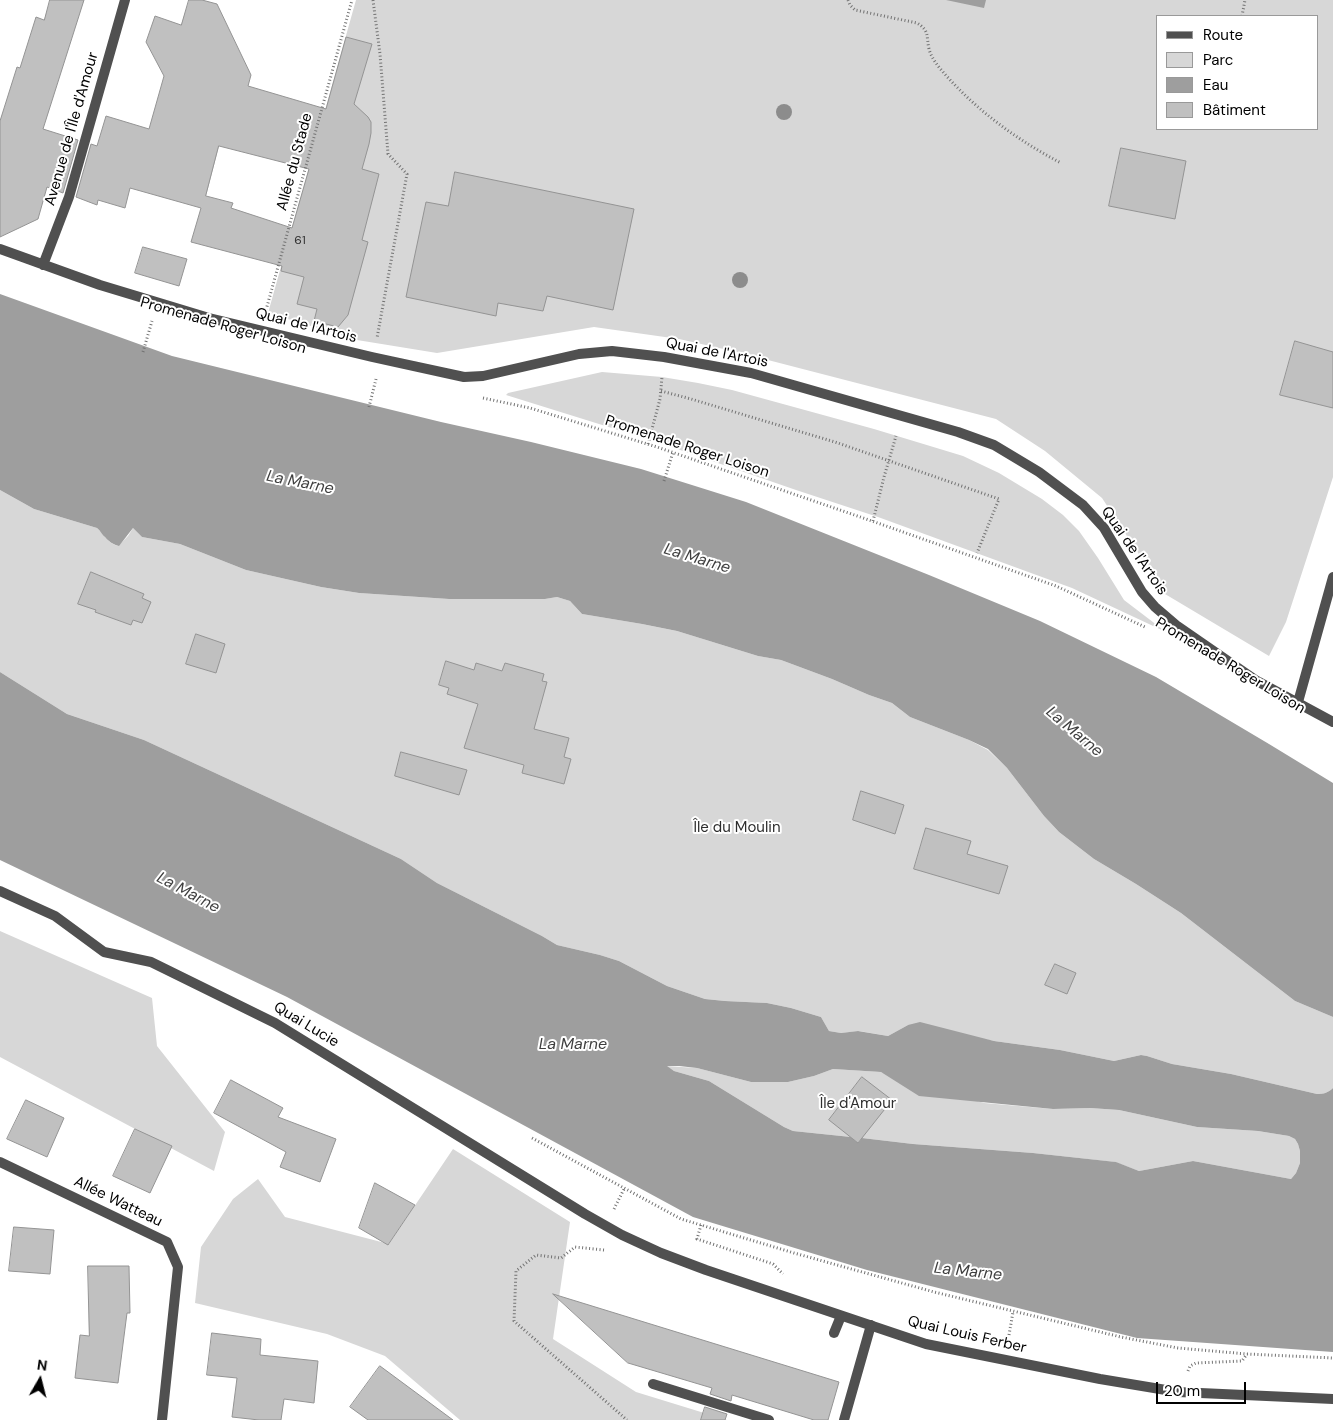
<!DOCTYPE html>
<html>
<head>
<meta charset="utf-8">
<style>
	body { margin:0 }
	#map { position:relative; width:1333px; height:1420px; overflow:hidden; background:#fff; font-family:"DM Sans",sans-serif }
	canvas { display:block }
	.legend { position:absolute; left:1156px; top:15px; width:162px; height:115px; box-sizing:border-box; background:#fff; border:1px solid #999; margin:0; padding:6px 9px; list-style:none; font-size:15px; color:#000 }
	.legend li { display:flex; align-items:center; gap:10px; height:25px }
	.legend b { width:25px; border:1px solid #999 }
	.north { position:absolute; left:15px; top:1355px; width:50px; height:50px; -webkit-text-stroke:4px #fff; paint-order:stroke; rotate:8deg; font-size:14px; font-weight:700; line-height:20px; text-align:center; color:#000 }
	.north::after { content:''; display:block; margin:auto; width:18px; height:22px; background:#000; clip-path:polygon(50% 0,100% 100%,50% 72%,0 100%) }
	.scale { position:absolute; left:1156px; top:1382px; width:90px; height:22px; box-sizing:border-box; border:2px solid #000; border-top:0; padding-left:6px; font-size:15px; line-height:18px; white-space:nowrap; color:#000; -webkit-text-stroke:4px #fff; paint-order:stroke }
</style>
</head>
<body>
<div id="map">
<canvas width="1333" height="1420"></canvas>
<ul class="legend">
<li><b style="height:6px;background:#505050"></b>Route</li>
<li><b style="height:14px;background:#d7d7d7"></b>Parc</li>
<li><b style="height:14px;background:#9e9e9e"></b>Eau</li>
<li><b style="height:14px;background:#c0c0c0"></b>Bâtiment</li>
</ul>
<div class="north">N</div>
<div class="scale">20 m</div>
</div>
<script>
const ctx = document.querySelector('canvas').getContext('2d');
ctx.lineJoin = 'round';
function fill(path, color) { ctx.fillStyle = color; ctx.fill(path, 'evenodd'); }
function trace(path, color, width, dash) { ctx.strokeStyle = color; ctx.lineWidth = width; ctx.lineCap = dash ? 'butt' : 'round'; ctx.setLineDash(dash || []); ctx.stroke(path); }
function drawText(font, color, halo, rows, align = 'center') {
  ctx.font = font + ' "DM Sans",sans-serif'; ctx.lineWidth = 4; ctx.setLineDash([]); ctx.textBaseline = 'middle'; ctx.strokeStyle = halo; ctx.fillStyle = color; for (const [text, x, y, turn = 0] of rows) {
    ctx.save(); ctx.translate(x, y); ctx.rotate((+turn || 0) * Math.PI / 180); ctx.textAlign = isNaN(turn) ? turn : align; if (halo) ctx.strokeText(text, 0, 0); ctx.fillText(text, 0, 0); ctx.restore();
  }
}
const green = new Path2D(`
	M356,0H1333V477L1286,622L1269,656L1165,594L1102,498L1045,451L996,419L737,352L679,339L594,327L437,353L357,340L268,313ZM1157,16H1317V129H1157Z
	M602,372L662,377L698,383L732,390L874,429L963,456L999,473L1042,499L1063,515L1079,531L1098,558L1124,600L1166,632L1072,588L878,517L796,490L660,443L506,395L508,393Z
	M0,490L34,509L97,528C101,531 101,534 105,537C108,541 114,545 118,546L128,536L133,528L142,537L180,544L246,570L321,587L359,593L449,599H545L557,597L570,601L582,614L642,624L677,631L758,656L781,660L832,679L869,695L892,703L910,717L969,740L988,750L1007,768L1044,816L1059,832L1094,859L1136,884L1181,913L1295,1001L1333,1017V1088C1328,1093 1323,1094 1317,1094L1231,1074L1172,1064L1147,1056L1141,1055L1114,1061L1060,1050L994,1041L908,1025L888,1036L859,1031L841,1033L829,1031L821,1017L791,1008L767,1003L725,1001L705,999L667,986L619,961L600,955L557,945L542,936L437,883L401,859L144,740L67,714L0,672Z
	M0,931L152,998L157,1046L225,1132L214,1171L0,1057Z
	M666,1066L697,1068L751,1082H788L814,1076L833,1069L881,1072L984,1103L1053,1109L1090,1108L1119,1110L1197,1127L1258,1131L1289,1136L1295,1139L1298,1144L1300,1151V1163L1296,1173L1291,1179L1193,1161L1139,1171L1115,1162L1033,1153L913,1144L862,1138L858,1143L851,1137L793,1131L784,1127L709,1081L674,1071Z
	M453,1149L570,1222L553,1339L636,1392L727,1420H460L385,1356L327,1334L195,1303L201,1247L233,1199L258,1179L285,1217L389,1244Z`);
const water = new Path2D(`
	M946,0H986L984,8Z
	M0,294L172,356L441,422L531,442L641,469L746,502L929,575L1040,621L1156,677L1269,744L1333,783V1017L1295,1001L1181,913L1136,884L1094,859L1059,832L1044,816L1007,768L988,749L969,740L910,717L892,703L869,695L832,679L781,660L758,656L677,631L642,624L582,614L570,601L557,597L545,599H449L359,593L321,587L246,570L180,544L142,537L133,528L119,546C114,545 108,541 105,537C101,534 101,531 97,528L34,509L0,490Z
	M0,672L67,714L144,740L401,859L437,883L542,936L557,945L600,955L619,961L667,986L705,999L725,1001L767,1003L791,1008L821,1017L829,1031L841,1033L858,1031L888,1036L908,1025L920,1022L994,1041L1060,1050L1114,1061L1141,1055L1147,1056L1172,1064L1231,1074L1317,1094C1323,1094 1328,1093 1333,1088V1352L1137,1338L867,1270L693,1217L287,997L0,860ZM667,1066H679L697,1068L751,1082H788L814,1076L833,1069L881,1072L919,1096L1053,1109L1090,1108L1119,1110L1197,1127L1258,1131L1289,1136L1295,1139L1298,1144L1300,1151V1163L1296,1173L1291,1179L1193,1161L1139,1171L1116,1162L1033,1153L913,1144L862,1138L858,1143L851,1137L793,1131L784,1127L709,1081L674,1071Z`);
const building = new Path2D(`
	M50,0H84L43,129L78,140L63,193L47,187L38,219L0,237V121L17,67L20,68L36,17L44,20Z
	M189,0H202L217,4L251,75L248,86L326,109L346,37L372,44L354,104L368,117L371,122V133L369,144L362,169L379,174L362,240L368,242L348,315L338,327L314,321L317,309L297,304L304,277L281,271L282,266L191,242L201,208L130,188L125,208L98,200L97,205L76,197L91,144L97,146L106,116L149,129L164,76L146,42L155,16L181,25ZM219,146L309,169L292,228L231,208L233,203L206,196Z
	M1121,148L1186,161L1175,219L1109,206Z
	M455,172L634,209L613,310L547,296L543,311L498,303L496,316L406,297L426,202L448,206Z
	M143,247L187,259L179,286L135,273Z
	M1295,341L1333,352V408L1280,395Z
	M91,572L144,594L142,598L151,602L142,623L133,620L131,625L95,612L96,610L78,604Z
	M196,634L225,644L216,673L186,664Z
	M446,661L474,670L476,663L502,671L505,663L544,674L542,681L547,682L534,729L569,738L564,757L571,759L564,784L522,773L524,765L464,748L478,704L447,694L449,688L439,685Z
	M401,752L467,770L459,795L395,776Z
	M861,791L904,805L895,834L853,820Z
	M926,828L971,841L967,854L1008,866L999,894L914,869Z
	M1055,964L1076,973L1067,994L1045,985Z
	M862,1077L892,1100L858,1143L829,1120Z
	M231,1080L283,1108L278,1117L336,1139L320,1182L280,1167L286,1152L214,1113Z
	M26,1100L64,1118L47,1157L7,1139Z
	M135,1129L172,1146L150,1193L113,1176Z
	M375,1183L415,1205L388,1245L359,1228Z
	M14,1227L54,1230L50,1274L9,1271Z
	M88,1266H129L130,1313H127L118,1383L75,1378L80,1335L89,1336Z
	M553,1294L839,1382L828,1420H814L732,1395L731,1401L710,1394L712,1388L628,1363Z
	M212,1333L261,1339L260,1355L318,1361L314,1403L284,1399L281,1420H259L232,1417L237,1378L207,1375Z
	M380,1366L453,1420H368L350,1407Z
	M705,1407L727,1414L725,1420H701Z`);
const path = new Path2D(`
	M373,0L380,54L388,154L407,174L377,338
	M848,0L850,5L855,10L917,23C930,31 926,36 929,49C931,57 937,65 943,72C976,110 1017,140 1061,163
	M1242,16L1245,0
	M266,310L352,0
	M143,352L152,321
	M661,391L691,399L835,442L999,499L977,553
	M483,398L530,408L657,447L869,520L1056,586L1145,627
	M369,407L376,379
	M648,444L660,399L662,377
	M664,481L673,452
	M873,521L884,477L896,436
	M532,1138L681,1219L794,1253L934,1292L1121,1337L1178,1348L1247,1354L1333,1358
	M614,1209L624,1189
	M701,1225L697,1239L773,1264L783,1274
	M604,1250L575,1247L561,1258L536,1255L516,1271L514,1321L627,1420
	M1009,1335L1013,1312
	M1188,1371L1190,1366L1196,1363L1242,1361L1247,1354`);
const service = new Path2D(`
	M834,1333L841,1316
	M653,1384L769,1420
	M844,1420L871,1325`);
const minor = new Path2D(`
	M0,249L100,285L209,318L372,357L464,377L483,376L579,354L612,351L664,357L751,373L958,432L994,445L1039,472L1083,505L1104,528L1142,592L1155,607L1176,625L1257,681L1333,722
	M43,265L69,197L125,0
	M1298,702L1333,577
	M0,891L55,916L104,952L151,962L275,1023L585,1214L622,1235L661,1253L706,1270L926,1344L1100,1379L1178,1392L1333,1399
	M0,1162L167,1242L178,1267L162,1420`);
const trees = [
	[784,112],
	[740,280]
];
const numberNames = [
	["61",300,241]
];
const streetNames = [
	["Avenue de l'Île d'Amour",72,129,-74],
	["Allée du Stade",295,162,-75],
	["Promenade Roger Loison",223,326,16],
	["Quai de l'Artois",306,326,14],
	["Quai de l'Artois",717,353,11],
	["Promenade Roger Loison",687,447,18],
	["Quai de l'Artois",1134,551,55],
	["Promenade Roger Loison",1230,666,31],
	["Quai Lucie",306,1025,31],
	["Allée Watteau",118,1202,26],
	["Quai Louis Ferber",967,1335,13]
];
const parkNames = [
	["Île du Moulin",737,828],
	["Île d'Amour",858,1104]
];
const waterNames = [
	["La Marne",300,483,11],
	["La Marne",697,559,17],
	["La Marne",1074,732,40],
	["La Marne",188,893,28],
	["La Marne",573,1045],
	["La Marne",968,1272,6]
];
fill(green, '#d7d7d7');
fill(water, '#9e9e9e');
fill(building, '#c0c0c0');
trace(building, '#949494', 1);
trace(path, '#727272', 3, [1, 2.5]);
trace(service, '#505050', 10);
trace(minor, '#505050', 10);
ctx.fillStyle = '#8c8c8c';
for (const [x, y] of trees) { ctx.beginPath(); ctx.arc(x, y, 8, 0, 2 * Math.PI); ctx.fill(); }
drawText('12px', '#303030', null, numberNames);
drawText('15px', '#000', '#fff', streetNames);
drawText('15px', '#2e2e2e', '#fff', parkNames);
drawText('italic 16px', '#3f3f3f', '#fff', waterNames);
</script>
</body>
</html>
